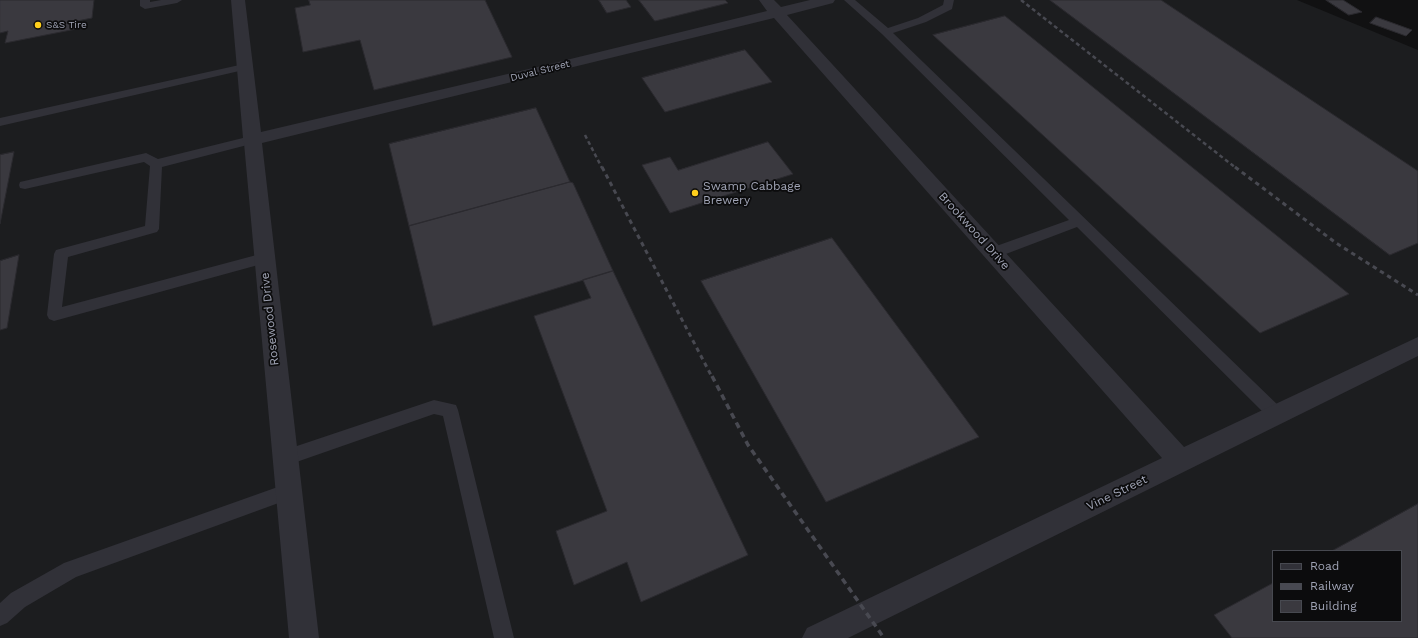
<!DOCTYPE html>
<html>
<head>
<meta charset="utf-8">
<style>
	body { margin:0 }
	#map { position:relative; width:1418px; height:638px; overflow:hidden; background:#111112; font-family:"Work Sans",sans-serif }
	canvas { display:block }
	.legend { position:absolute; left:1272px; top:550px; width:130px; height:72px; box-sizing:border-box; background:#0c0c0d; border:1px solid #474950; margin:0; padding:5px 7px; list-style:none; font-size:12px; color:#a0a4b5 }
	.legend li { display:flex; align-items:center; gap:8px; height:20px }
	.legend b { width:20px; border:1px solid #474950 }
</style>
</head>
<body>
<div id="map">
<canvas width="1418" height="638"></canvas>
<ul class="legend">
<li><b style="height:5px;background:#313138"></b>Road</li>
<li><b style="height:5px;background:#484951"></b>Railway</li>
<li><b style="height:11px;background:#3a393f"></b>Building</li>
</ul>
</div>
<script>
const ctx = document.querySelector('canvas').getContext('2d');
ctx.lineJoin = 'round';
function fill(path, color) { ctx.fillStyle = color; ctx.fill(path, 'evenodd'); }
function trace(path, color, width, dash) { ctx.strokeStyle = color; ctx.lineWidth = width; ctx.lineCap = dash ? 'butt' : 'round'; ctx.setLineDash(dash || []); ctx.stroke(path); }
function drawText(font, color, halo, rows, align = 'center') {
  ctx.font = font + ' "Work Sans",sans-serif'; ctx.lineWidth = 3.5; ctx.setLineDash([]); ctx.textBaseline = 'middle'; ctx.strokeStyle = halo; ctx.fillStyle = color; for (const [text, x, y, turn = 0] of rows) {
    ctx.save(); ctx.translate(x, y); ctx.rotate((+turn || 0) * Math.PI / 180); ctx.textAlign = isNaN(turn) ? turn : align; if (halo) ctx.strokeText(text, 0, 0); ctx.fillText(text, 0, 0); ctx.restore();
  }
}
const built = new Path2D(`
	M0,0H1297L1418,50V638H0ZM1273,551H1401V621H1273Z`);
const building = new Path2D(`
	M0,0H94L92,18L77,21L76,29L5,43L8,31L0,33Z
	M309,0H485L512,57L374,90L360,40L303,52L295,8L310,5Z
	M599,0H626L631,7L607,13Z
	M639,0H725L728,3L655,21Z
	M1050,0H1161L1418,171V243L1390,255Z
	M1326,0H1343L1362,12L1349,15Z
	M1005,16L1349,294L1260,333L933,35Z
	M1376,17L1412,30L1406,36L1370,23Z
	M745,50L772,82L665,112L642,78Z
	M536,108L570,182L409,226L389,144Z
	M768,142L793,174L670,213L642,165L670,157L678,170Z
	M14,152L0,224V155Z
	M570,182L573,183L613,271L433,326L409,226Z
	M832,238L979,437L826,502L701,281Z
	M19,255L7,328L0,330V261Z
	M613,271L748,555L641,602L627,562L574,585L556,531L607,511L534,316L591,298L583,280Z
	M1418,504V638H1232L1214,615L1273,583V621H1401V551H1332Z`);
const lane = new Path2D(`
	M140,0H150V2L161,0H182L177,3L145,9L140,6Z
	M844,0H855L888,28L918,18L943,5L944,0H954L952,9L926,22L893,33L1283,410L1285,415L1283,420L1277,422L1271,420L1077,227L998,257L993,258L988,257L986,253L988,249L1069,220L882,34Z
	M244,64L250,67L248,69L0,126V118Z
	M251,136L255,137L257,140L255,143L162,167L159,229L157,232L68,257L62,307L264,253L269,254L271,258L269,262L54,321L49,319L47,315L54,254L56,250L145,226L150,166L144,162L25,189L20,188L19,185L20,182L146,153L158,159Z
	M434,400L456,405L458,410L514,638H494L443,416L434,414L285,466L279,463L276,458L279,453L285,450Z
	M289,483L295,485L298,491L295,497L76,577L25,607L7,623L0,626V603L11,593L64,563Z`);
const street = new Path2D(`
	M231,0H245L261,132L550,64L767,11L759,0H774L781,7L810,0H835L833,3L787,15L1184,447L1418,337V356L848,638H802L807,628L1162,458L774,18L262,143L319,638H289L244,143L242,140L243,138Z`);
const railFar2 = new Path2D(`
	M1021,0L1236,168
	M585,135L602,168`);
const railFar1 = new Path2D(`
	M602,167L712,377
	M1235,167L1336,243L1418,295`);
const rail = new Path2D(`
	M712,376L748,445L884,638`);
const markers = [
	[38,25,4,"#ffcf1c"],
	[695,193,4,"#ffcf1c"]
];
const farPoinames = [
	["S&S Tire",46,25]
];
const farStreetnames = [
	["Duval Street",540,71,-14]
];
const poiNames = [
	["Swamp Cabbage",703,186],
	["Brewery",703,200]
];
const streetNames = [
	["Brookwood Drive",974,231,48],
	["Rosewood Drive",270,319,-96],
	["Vine Street",1117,493,-26]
];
fill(built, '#1c1d1f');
fill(building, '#3a393f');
trace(building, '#2b2a2f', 1);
fill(lane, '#313138');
fill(street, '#313138');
trace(railFar2, '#484951', 2.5, [4, 3]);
trace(railFar1, '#484951', 3, [4.5, 4]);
trace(rail, '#484951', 3.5, [6, 4.5]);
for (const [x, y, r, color] of markers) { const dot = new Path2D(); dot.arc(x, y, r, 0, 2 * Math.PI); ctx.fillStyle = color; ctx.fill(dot); trace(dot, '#0c0c0d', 1.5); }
drawText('10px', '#a0a4b5', '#0c0c0d', farPoinames, 'left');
drawText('10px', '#a0a4b5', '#0c0c0d', farStreetnames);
drawText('12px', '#a0a4b5', '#0c0c0d', poiNames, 'left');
drawText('12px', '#a0a4b5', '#0c0c0d', streetNames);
</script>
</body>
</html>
